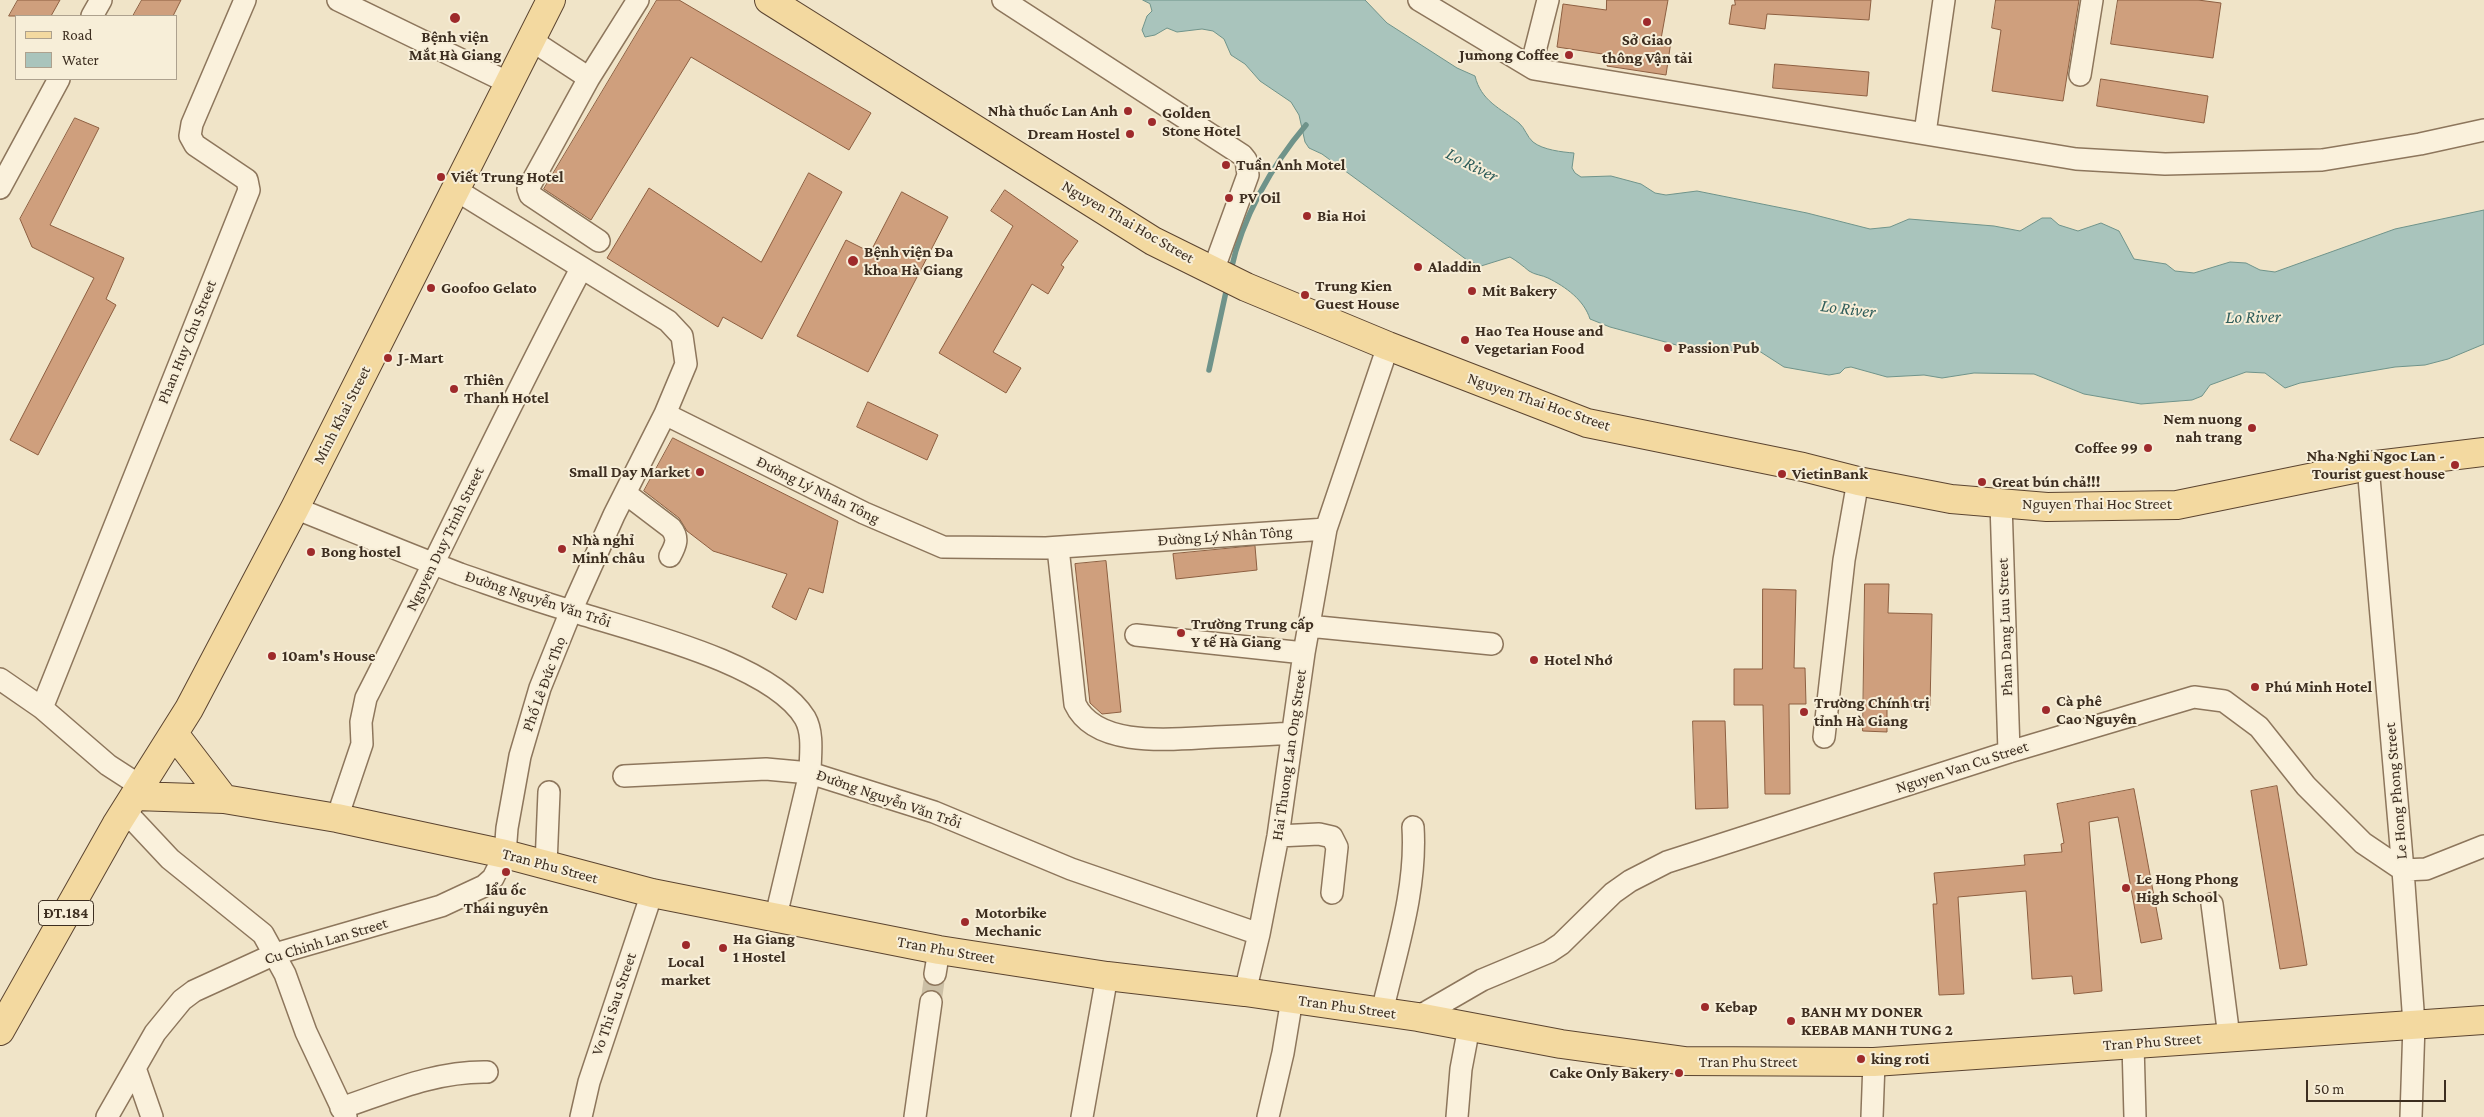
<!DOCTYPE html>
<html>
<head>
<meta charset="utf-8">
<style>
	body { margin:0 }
	#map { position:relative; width:2484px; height:1117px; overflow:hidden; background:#f0e4c8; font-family:"Crimson Pro",serif }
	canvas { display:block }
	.legend { position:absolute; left:15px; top:15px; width:162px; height:65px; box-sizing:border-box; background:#f7eed8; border:1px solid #ada18e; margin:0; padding:6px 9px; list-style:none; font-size:15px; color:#3d2e20 }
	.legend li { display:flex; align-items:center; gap:10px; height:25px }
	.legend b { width:25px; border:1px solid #ada18e }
	.scale { position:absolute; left:2306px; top:1080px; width:140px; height:22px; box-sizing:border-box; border:2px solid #3d2e20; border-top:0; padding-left:6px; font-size:15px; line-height:18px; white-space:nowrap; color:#3d2e20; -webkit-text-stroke:4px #f7eed8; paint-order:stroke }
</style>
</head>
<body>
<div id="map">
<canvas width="2484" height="1117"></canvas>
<ul class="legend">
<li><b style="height:6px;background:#f3d9a0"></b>Road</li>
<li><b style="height:14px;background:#a9c4bc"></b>Water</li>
</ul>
<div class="scale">50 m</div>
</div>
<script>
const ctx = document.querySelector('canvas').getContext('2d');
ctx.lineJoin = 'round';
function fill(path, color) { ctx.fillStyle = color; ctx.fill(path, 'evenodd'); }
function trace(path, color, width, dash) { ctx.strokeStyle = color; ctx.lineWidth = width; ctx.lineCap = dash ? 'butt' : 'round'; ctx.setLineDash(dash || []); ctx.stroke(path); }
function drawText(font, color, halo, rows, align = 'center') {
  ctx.font = font + ' "Crimson Pro",serif'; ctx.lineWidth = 4; ctx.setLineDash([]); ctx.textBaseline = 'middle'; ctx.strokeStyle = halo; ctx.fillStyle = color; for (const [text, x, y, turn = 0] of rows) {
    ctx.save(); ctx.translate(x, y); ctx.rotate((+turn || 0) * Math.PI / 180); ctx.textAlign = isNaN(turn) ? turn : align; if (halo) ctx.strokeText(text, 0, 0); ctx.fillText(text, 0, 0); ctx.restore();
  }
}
const water = new Path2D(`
	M1143,0H1365L1387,23L1457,68L1475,76C1481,101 1500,108 1519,123C1525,128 1527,137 1533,142C1543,150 1562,152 1574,153L1572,168L1575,173L1581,177L1611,176L1641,184L1655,193L1666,195L1697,191L1807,213L1870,229L1890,227L1909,219L1994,226L2020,231L2042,218H2051L2059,225L2078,231L2101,223L2119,231L2134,259L2166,264L2175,271L2194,273L2230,262L2246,263L2260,270L2275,272L2395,229L2484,210V344L2448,359L2425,365L2395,367L2300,383L2285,388L2265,373L2246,372L2210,385L2202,396L2192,400L2141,404L2084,394L2034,374L1974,373L1942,378L1924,375L1887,377L1851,367L1845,368L1840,373L1829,375L1784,367L1756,349L1706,353L1610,327L1590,319C1584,300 1566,287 1548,278C1542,275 1535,275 1529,271C1523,266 1517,261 1510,257L1481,266L1467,260L1322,154L1309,148L1305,142L1299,115L1291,102L1260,81L1245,64L1231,55L1224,39L1213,31L1202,29L1177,32L1167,28L1155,35L1145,37L1142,30L1147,16L1152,11L1150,4Z`);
const stream = new Path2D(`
	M1231,270C1242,218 1272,165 1306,125
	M1209,370L1227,287`);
const building = new Path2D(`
	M18,0H60L51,16H9Z
	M142,0H181L173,16H133Z
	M657,0H679L871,113L849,150L691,57L591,220L544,189Z
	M1607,0H1668L1661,39L1671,41L1666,75L1607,66L1609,55L1557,47L1563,4L1606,10Z
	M1735,0H1871L1869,20L1767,14L1765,29L1729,24L1732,5H1735Z
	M1996,0H2079L2063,101L1992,91L2001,30L1992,28Z
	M2118,0H2198L2221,3L2213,58L2111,44Z
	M1775,64L1869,72L1867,96L1773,88Z
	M2101,79L2208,96L2204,123L2097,106Z
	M75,118L99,128L50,225L124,258L106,299L116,305L38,455L10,440L94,278L32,247L20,219Z
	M809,173L842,192L762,339L723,317L718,327L607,258L649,188L761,262Z
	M1005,190L1078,241L1061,265L1064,267L1048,294L1032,284L993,352L1021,368L1006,393L939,353L1013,226L991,211Z
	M902,192L948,217L868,372L797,336L846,240L870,252Z
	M868,402L938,435L927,460L857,427Z
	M673,438L838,521L823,593L809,588L796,620L772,607L787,574L713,551L687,531L679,518L644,491Z
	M1255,546L1257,570L1176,579L1173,554Z
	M1106,561L1121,712L1102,714L1090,703L1075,564Z
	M1865,584H1889L1888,613L1932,614L1930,707L1887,706V732L1863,731Z
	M1763,589L1796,590L1794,668H1805L1806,704H1789L1790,794H1765L1763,705H1734V669H1762Z
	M1693,721H1725L1728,808L1696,809Z
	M2277,786L2307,965L2280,969L2251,791Z
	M2134,789L2162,939L2141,943L2118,817L2089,822L2102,991L2074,994L2072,976L2032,979L2026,891L1958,897L1964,994L1939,995L1933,904H1937L1934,873L2025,865L2024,855L2062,852L2061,844L2064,843L2057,804Z`);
const minorTunnel = new Path2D(`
	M931,1002L935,974`);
const minor = new Path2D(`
	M338,0L509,83
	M1003,0L1242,155L1246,160L1248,175L1213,271
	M1419,0L1534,69L2076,159L2165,164L2322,160L2420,144L2484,130
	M92,16L101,0
	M531,40L589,78L528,189L530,195L599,241
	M1531,67L1548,0
	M2080,75L2092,0
	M589,78L638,0
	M1925,133L1944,0
	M0,188L59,79
	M665,414L864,513L943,547L1046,548L1326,529
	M2368,466L2403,870L2414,1024L2411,1117
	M625,493L671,528C679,538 676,545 670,556
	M2001,503L2009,752
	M295,508C350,530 405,553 460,574C498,587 536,601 575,612C634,631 772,663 805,718C814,734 810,756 810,773L934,812L1071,869L1259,934L1245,992
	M1058,548L1075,704C1096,749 1174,739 1215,737C1241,736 1266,735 1292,733
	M1308,626L1492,644
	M1136,635L1304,653
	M0,679L42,708L108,765L142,787
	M42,708L249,190L247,180L195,145L190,136L192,124L245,0
	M1824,737L1844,560L1858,481
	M624,776L766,769L810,773L776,916
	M125,811L170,859L263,934L285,974L306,1032L346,1117
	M337,818L362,744L361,722L366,698C439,556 506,410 581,269
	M1278,836L1319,834L1332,837L1337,847L1332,893
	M546,865L549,792
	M2212,904L2229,1037
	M1259,934L1278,836L1304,653L1326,529L1388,346
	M935,974L939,950
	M1382,1012C1396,951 1417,890 1413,827
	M1418,1017L1482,980L1549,952L1561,944L1613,893L1630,881L1667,862L2009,752L2194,697L2224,701L2259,727L2306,786L2363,843L2403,870L2426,869L2484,846
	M2133,1044L2135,1117
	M135,1068L152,1117
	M341,1108C389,1092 435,1071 487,1072
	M107,1117L155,1033L182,1000L194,991L275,954L441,906L484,886L493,878L505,854L507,828L520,756L540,688L571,611L614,515L665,414L686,364L682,336L668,321L456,190
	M581,1117L589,1082L652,893
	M915,1117L931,1002
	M1082,1117L1107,976
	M1268,1117L1283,1053L1292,999
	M1457,1117L1461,1069L1469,1027
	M1872,1117L1874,1062`);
const major = new Path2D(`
	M769,0L1153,241L1246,287L1388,346L1587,423L1803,467L1858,481L1951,499L2047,507L2177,505L2368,466L2484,452
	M175,735L224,799
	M135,796L224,799L337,818L505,854L652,893L939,950L1107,976L1245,992L1418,1017L1561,1044L1685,1061L1874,1062L2484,1020
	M0,1031L116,825L189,709L295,508L551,0`);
const markers = [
	[455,18,6,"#9e2a2b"],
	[1647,22,5,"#9e2a2b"],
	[1569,55,5,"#9e2a2b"],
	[1128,111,5,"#9e2a2b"],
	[1152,122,5,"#9e2a2b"],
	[1130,134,5,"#9e2a2b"],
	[1226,165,5,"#9e2a2b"],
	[441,177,5,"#9e2a2b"],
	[1229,198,5,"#9e2a2b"],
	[1307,216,5,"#9e2a2b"],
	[853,261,6,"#9e2a2b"],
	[1418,267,5,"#9e2a2b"],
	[431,288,5,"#9e2a2b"],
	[1472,291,5,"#9e2a2b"],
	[1305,295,5,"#9e2a2b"],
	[1465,340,5,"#9e2a2b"],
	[1668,348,5,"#9e2a2b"],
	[388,358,5,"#9e2a2b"],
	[454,389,5,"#9e2a2b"],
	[2252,428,5,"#9e2a2b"],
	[2148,448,5,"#9e2a2b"],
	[2455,465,5,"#9e2a2b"],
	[700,472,5,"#9e2a2b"],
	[1782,474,5,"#9e2a2b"],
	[1982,482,5,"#9e2a2b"],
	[562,549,5,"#9e2a2b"],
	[311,552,5,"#9e2a2b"],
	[1181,633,5,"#9e2a2b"],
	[272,656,5,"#9e2a2b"],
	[1534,660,5,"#9e2a2b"],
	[2255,687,5,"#9e2a2b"],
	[2046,710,5,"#9e2a2b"],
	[1804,712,5,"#9e2a2b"],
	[506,872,5,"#9e2a2b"],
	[2126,888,5,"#9e2a2b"],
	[965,922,5,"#9e2a2b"],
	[686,945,5,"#9e2a2b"],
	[723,948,5,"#9e2a2b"],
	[1705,1007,5,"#9e2a2b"],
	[1791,1021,5,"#9e2a2b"],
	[1861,1059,5,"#9e2a2b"],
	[1679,1073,5,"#9e2a2b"]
];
const shields = [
	[66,913,55]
];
const shieldNames = [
	["ĐT.184",66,913]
];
const poiNames = [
	["Bệnh viện",455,37,"center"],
	["Mắt Hà Giang",455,55,"center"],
	["Sở Giao",1647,40,"center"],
	["thông Vận tải",1647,58,"center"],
	["Jumong Coffee",1559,55,"right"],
	["Nhà thuốc Lan Anh",1118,111,"right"],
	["Golden",1162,113],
	["Stone Hotel",1162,131],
	["Dream Hostel",1120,134,"right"],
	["Tuần Anh Motel",1236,165],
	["Viết Trung Hotel",451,177],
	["PV Oil",1239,198],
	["Bia Hoi",1317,216],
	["Bệnh viện Đa",864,252],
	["khoa Hà Giang",864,270],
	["Aladdin",1428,267],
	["Trung Kien",1315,286],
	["Guest House",1315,304],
	["Goofoo Gelato",441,288],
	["Mit Bakery",1482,291],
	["Hao Tea House and",1475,331],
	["Vegetarian Food",1475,349],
	["Passion Pub",1678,348],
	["J-Mart",398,358],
	["Thiên",464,380],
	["Thanh Hotel",464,398],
	["Nem nuong",2242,419,"right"],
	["nah trang",2242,437,"right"],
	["Coffee 99",2138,448,"right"],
	["Nha Nghi Ngoc Lan -",2445,456,"right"],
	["Tourist guest house",2445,474,"right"],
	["Small Day Market",690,472,"right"],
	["VietinBank",1792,474],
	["Great bún chả!!!",1992,482],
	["Nhà nghỉ",572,540],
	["Minh châu",572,558],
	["Bong hostel",321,552],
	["Trường Trung cấp",1191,624],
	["Y tế Hà Giang",1191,642],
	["10am's House",282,656],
	["Hotel Nhớ",1544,660],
	["Phú Minh Hotel",2265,687],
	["Cà phê",2056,701],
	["Cao Nguyên",2056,719],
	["Trường Chính trị",1814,703],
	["tỉnh Hà Giang",1814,721],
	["Le Hong Phong",2136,879],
	["High School",2136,897],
	["lẩu ốc",506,890,"center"],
	["Thái nguyên",506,908,"center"],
	["Motorbike",975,913],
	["Mechanic",975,931],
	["Ha Giang",733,939],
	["1 Hostel",733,957],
	["Local",686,962,"center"],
	["market",686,980,"center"],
	["Kebap",1715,1007],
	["BANH MY DONER",1801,1012],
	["KEBAB MANH TUNG 2",1801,1030],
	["king roti",1871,1059],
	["Cake Only Bakery",1669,1073,"right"]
];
const streetNames = [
	["Nguyen Thai Hoc Street",1128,222,30],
	["Phan Huy Chu Street",187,342,-68],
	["Nguyen Thai Hoc Street",1539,402,19],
	["Minh Khai Street",342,415,-63],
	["Đường Lý Nhân Tông",818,490,26],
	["Nguyen Thai Hoc Street",2097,504],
	["Đường Lý Nhân Tông",1225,536,-4],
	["Nguyen Duy Trinh Street",445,539,-64],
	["Đường Nguyễn Văn Trỗi",538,599,18],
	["Phan Dang Luu Street",2005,627,-92],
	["Phố Lê Đức Thọ",544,684,-70],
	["Hai Thuong Lan Ong Street",1289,755,-82],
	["Nguyen Van Cu Street",1962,767,-18],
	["Le Hong Phong Street",2396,791,-95],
	["Đường Nguyễn Văn Trỗi",889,799,19],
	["Tran Phu Street",550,866,15],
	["Cu Chinh Lan Street",326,941,-17],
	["Tran Phu Street",946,950,10],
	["Vo Thi Sau Street",614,1004,-71],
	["Tran Phu Street",1347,1007,8],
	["Tran Phu Street",2152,1042,-4],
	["Tran Phu Street",1748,1062]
];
const waterNames = [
	["Lo River",1472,165,27],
	["Lo River",1848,309,7],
	["Lo River",2253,317,-1]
];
fill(water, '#a9c4bc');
trace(water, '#6f938a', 1);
trace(stream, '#6f938a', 5.5);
fill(building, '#cf9f7d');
trace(building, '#8d5f41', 1);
trace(minorTunnel, '#ccc0a6', 21, [21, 11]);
trace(minor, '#8d765c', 24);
trace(major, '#5b4430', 30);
trace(minor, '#faf1dc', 21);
trace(major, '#f3d9a0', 28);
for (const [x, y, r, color] of markers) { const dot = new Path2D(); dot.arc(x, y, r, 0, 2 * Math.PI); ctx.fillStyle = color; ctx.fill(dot); trace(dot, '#f7eed8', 2); }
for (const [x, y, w] of shields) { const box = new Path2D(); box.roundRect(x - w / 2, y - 12.5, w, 25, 4); ctx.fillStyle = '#f7eed8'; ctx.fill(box); trace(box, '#3d2e20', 1); }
drawText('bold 15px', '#3d2e20', null, shieldNames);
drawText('bold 16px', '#3d2e20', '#f7eed8', poiNames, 'left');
drawText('16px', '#3d2e20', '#f7eed8', streetNames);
drawText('italic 18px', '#2f5d5a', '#f7eed8', waterNames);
</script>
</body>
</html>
